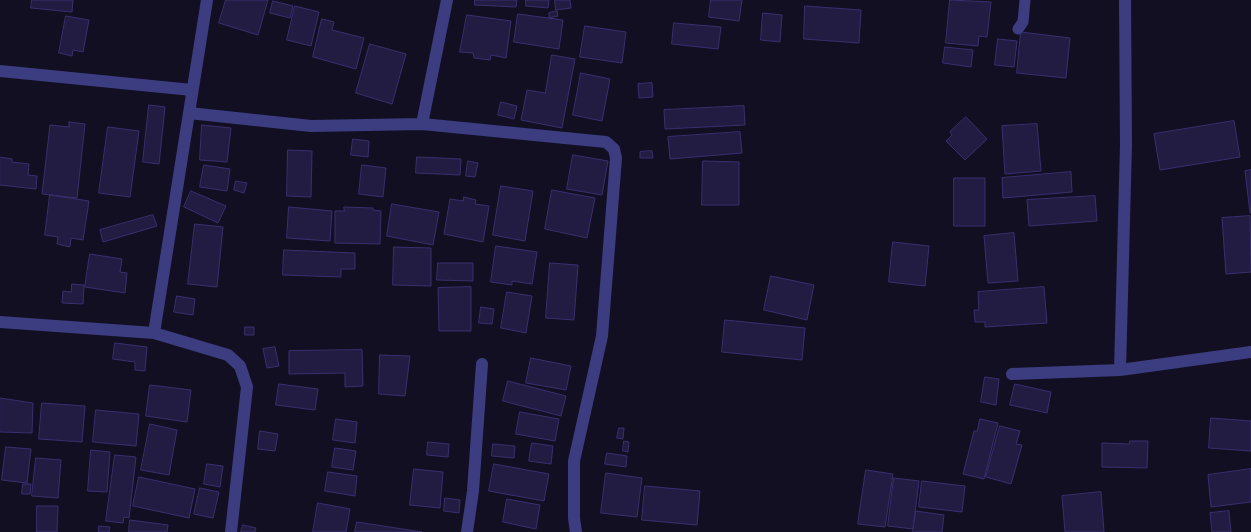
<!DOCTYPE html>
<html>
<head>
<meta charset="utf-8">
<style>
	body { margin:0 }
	canvas { display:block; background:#120f23 }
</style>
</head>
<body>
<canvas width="1251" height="532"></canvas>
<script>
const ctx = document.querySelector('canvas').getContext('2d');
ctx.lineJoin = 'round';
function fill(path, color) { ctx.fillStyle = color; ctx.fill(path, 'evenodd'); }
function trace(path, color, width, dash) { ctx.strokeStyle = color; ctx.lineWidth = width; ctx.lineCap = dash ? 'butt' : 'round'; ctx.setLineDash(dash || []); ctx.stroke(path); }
const building = new Path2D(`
	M32,0H73L72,12L31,8Z
	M226,0H268L258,35L219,23Z
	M475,0H517L516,7L475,5Z
	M526,0H549L548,8L526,6Z
	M555,0H570L571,8L556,10Z
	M711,0H742L739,21L709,17Z
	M950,0L991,2L987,37L979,36L978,46L946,43Z
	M273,1L293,6L290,18L270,13Z
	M295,6L319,12L311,46L287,40Z
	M805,6L861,10L859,43L804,39Z
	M557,11L558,16L549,18V13Z
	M763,13L782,15L780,42L761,40Z
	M518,14L563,20L559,49L514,42Z
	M467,15L511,21L506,58L491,55L490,60L474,58L473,53L460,52Z
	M66,16L89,20L83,52L73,50L72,56L59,53Z
	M322,19L334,22L332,30L364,38L356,69L313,57Z
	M674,23L721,27L718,49L672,44Z
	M585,26L626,32L622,63L580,57Z
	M1021,32L1070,38L1066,78L1017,73Z
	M998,39L1017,41L1014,67L995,65Z
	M370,44L406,54L392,104L356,93Z
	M945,47L973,50L971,67L943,63Z
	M552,55L575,59L562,128L521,120L527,90L545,93Z
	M581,73L610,79L602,121L573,115Z
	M652,83L653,97L639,98L638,84Z
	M501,102L517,106L514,119L498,115Z
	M149,105L165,107L159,164L143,162Z
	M744,106L745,125L665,129L664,110Z
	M966,117L987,139L965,160L946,141L952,135L950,132Z
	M1234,121L1240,157L1160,170L1154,134Z
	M69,122L85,124L77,198L42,194L50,125L69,127Z
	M1037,124L1041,171L1005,174L1002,126Z
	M202,125L231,128L227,162L200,160Z
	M108,127L139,131L130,197L99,193Z
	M740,132L742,153L670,159L668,137Z
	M353,139L369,141L368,157L351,155Z
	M288,150L312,151L311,197L287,196Z
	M652,151L653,158H640V152Z
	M573,155L608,161L602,195L567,189Z
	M0,157L12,159V162L29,164L28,175L37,176L36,189L0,185Z
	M417,157L461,159L460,175L416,173Z
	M468,161L478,163L475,177L466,176Z
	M703,161L739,162V205H702Z
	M204,165L230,169L227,191L200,187Z
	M362,165L386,168L383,197L359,194Z
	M1251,170V213H1250L1245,171Z
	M1071,172L1072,192L1003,198L1002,178Z
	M954,178H985V226H954Z
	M236,181L247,183L244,193L234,190Z
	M501,186L533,191L525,241L493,235Z
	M552,190L595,198L587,238L545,229Z
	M191,191L226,206L218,223L184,207Z
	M50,195L89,201L83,240L71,238L70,247L57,244L58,237L45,235Z
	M1095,196L1097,221L1029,226L1027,200Z
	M464,197L476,200L475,204L489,206L483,242L444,234L450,199L463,201Z
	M392,204L439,212L433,245L387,236Z
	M289,207L332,211L330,241L287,238Z
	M344,207L373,208V210L381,211L380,244L335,243V211H344Z
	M153,215L157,226L103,242L100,230Z
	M1250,216L1251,272L1226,274L1222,218Z
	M195,224L223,227L217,287L188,284Z
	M1014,233L1018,281L988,283L984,236Z
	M893,242L929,246L925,286L889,282Z
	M496,246L537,252L532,284L512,281V285L491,282Z
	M394,247L431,248V286L393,285Z
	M284,250L355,253V269H341V277L283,275Z
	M90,254L122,259L120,272L127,273L125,293L85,287Z
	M438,263H473V281L437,280Z
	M550,263L578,265L574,320L546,318Z
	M771,276L814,285L807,320L764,310Z
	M72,284L84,285L83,304L62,303L63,291L71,292Z
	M471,287V331H439L438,288Z
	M1044,287L1047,323L985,327V322H975L974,310H979L978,292Z
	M507,292L532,296L526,333L501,328Z
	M177,296L195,299L193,315L174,312Z
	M481,307L494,309L492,324L479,323Z
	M725,320L805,328L802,360L722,352Z
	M245,327H254V335H245Z
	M115,343L147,347L145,371L135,370V362L113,359Z
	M275,347L279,366L267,368L263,349Z
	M362,350L363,386L345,387V373L289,374V351Z
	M380,355L410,356L405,396L379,394Z
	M531,358L571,366L566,390L526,383Z
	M985,377L999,379L996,405L981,402Z
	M508,381L566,396L561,416L503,401Z
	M279,384L318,389L315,410L276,405Z
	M1015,384L1051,392L1047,413L1010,405Z
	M150,385L191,390L187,422L146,416Z
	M0,398L33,403L32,433L0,432Z
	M42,403L85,406L82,442L39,439Z
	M96,410L139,414L136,446L93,442Z
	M520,412L559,419L555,441L516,434Z
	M1211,418L1251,421V451L1209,448Z
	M336,419L357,422L355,443L333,440Z
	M980,419L998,423L984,479L963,474L974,431H977Z
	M150,424L177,430L169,475L141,470Z
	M1000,426L1020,431L1016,444L1022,445L1011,484L986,477Z
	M619,428H624L623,439L617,438Z
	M260,431L278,434L275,451L258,449Z
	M624,441L629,442L628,452L623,451Z
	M1130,441H1148L1147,468L1102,467V443L1129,444Z
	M428,442L449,444L448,457L427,455Z
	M532,443L553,446L551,464L529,461Z
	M493,444L515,446L514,458L492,456Z
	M6,447L31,449L27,483L2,480Z
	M335,448L356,451L353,470L332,467Z
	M91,450L110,452L107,492L88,491Z
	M607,453L627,456L626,467L605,464Z
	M115,455L136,457L129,518L124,517L123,523L106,521Z
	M36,458L61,460L58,498L32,496Z
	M207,464L223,466L220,487L204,484Z
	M494,464L549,474L544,501L489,491Z
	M414,469L443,472L440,508L410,505Z
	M1251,469V502L1211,507L1208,475Z
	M866,470L893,474L885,527L858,524Z
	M328,472L357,476L355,496L325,491Z
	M606,473L642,478L637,517L601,513Z
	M139,477L195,489L189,518L133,506Z
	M894,478L919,481L913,529L888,526Z
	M922,481L965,486L962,512L919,507Z
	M23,484H31L30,494H22Z
	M645,486L700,491L697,525L642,520Z
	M200,488L219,492L213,518L194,514Z
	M1101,492L1104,532H1065L1062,496Z
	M445,498L460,500L459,513L444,511Z
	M507,499L540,505L536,529L503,522Z
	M318,503L350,509L346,532H313Z
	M37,506H58L57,532H37Z
	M916,511L944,515L942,532H913Z
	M1229,511L1231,532H1212L1210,513Z
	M130,520L168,525L167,532H129Z
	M357,522L422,532H355Z
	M243,525L256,528L255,532H241Z
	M99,526L110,527L109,532H99Z`);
const service = new Path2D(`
	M1018,29L1023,22L1025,0`);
const minor = new Path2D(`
	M0,71L192,90
	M189,113L311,126L422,124L606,142L614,149L616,158L602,336L574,461V518L576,532
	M422,124L447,0
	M0,322L154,333L228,355L240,366L247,387L231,532
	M154,333L207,0
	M1120,370L1126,145L1125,0
	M1012,374L1120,370L1251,352
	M467,532L473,491L482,364`);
fill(building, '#221c43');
trace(building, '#392f6e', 1);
trace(service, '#3c3c80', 11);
trace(minor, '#3c3c80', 12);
</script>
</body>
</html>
